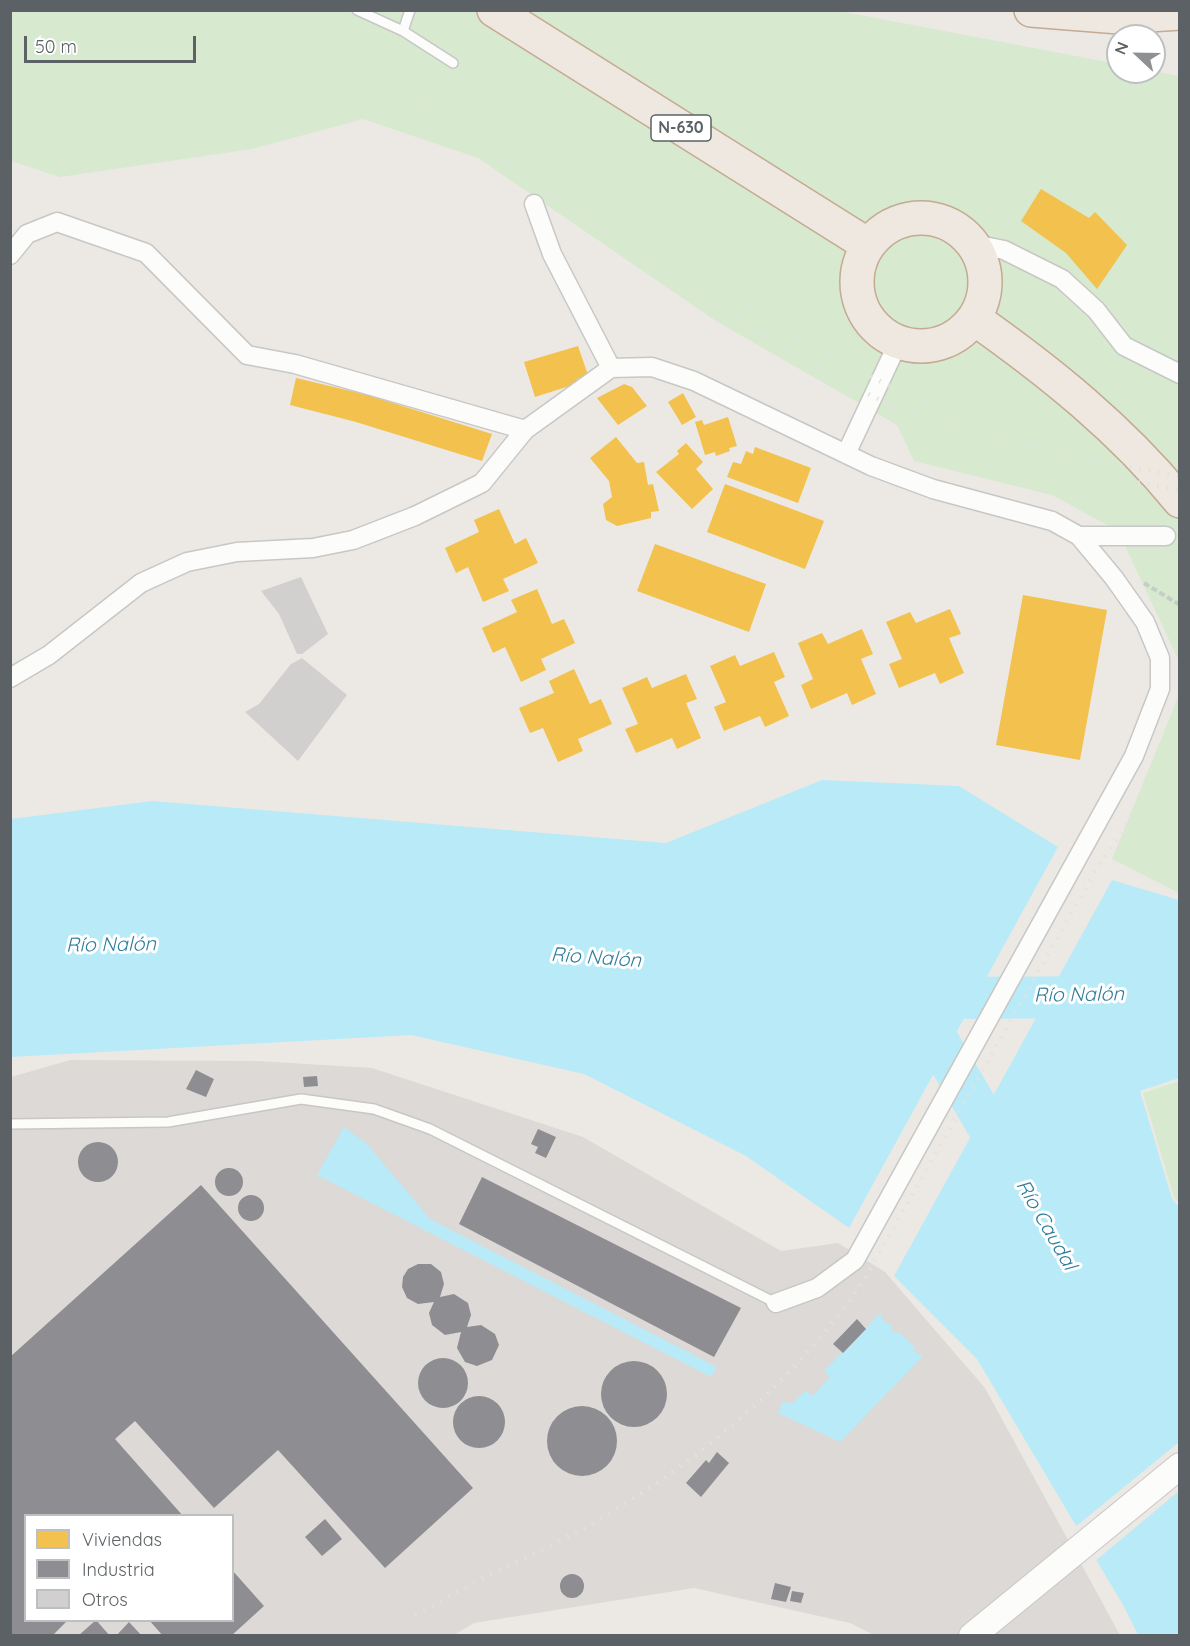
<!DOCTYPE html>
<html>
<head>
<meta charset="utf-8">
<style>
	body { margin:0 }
	#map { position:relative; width:1190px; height:1646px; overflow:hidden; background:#ece9e5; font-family:Quicksand,sans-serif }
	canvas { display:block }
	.frame { position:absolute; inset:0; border:12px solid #5b6164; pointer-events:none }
	.legend { position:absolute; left:24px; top:1514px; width:210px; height:108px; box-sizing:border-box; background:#fff; border:2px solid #bdc0c1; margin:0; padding:8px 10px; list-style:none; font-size:18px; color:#5b6164 }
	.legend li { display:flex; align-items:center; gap:12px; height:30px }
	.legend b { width:30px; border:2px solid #bdc0c1 }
	.north { position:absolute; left:1106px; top:24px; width:60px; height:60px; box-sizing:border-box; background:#fff; border:2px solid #bdc0c1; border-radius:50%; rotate:292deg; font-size:16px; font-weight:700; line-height:24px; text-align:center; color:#5b6164 }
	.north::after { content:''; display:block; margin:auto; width:21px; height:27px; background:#8e9191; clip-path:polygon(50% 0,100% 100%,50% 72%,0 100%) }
	.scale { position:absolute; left:24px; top:36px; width:172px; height:27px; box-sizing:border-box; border:3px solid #5b6164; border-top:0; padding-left:8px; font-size:18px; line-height:21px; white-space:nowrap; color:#5b6164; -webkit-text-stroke:4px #fff; paint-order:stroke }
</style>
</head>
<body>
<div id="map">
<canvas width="1190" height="1646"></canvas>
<div class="frame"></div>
<ul class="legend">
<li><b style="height:16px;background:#f2c14e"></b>Viviendas</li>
<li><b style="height:16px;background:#8d8d92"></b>Industria</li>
<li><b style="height:16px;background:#d2d0ce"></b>Otros</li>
</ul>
<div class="north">N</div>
<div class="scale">50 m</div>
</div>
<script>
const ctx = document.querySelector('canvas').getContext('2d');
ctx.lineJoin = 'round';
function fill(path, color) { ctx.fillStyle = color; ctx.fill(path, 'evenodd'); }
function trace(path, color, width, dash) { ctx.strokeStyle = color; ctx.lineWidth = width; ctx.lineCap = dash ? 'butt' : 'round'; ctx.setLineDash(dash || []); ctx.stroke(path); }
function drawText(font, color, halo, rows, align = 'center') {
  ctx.font = font + ' Quicksand,sans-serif'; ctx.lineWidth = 6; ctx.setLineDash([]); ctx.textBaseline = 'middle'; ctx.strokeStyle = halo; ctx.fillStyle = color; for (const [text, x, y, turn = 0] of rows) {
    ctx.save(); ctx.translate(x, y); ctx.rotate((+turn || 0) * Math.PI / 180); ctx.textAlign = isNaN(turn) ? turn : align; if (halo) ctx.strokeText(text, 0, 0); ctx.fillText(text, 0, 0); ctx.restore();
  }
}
const industrial = new Path2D(`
	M70,1060L257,1061L372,1068L583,1137L781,1251L838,1243L885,1272L985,1388L1120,1635H874L850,1623L694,1588L474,1623L454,1635L11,1636V1077ZM26,1516H232V1620H26Z`);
const green = new Path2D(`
	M11,11H839L1118,64V72L1154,71L1179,76V661L1118,531L1052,495L914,461L897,425L716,321L478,158L363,119L252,149L60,177L11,161Z
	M1179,695V893L1112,859Z
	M1179,1081H1180L1179,1203L1174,1197L1143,1093Z`);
const water = new Path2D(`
	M822,780L959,786L1058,847L849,1228L746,1156L584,1074L411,1035L11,1057V819L152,801L666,843Z
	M1112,880L1179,900V1078L1140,1091L1172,1199L1179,1207V1635H1138L1123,1605L977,1359L894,1276Z
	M344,1127L366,1143L430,1219L717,1367L711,1377L317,1175Z
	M880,1313L883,1316L881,1319L893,1327L891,1329L896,1334L899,1332L916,1348L913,1351L923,1356L840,1442L778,1413L783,1401L791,1404L806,1390L812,1396L830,1377L824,1371Z`);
const pier = new Path2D(`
	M1179,1442V1491L1094,1562L1074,1528Z`);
const homes = new Path2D(`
	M1041,189L1089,218L1095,212L1127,245L1097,289L1066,253L1021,221Z
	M578,346L588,375L577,379L579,383L535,397L524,362Z
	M296,378L364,394L492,434L482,461L356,422L290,405Z
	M624,384L632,387L647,406L618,425L597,398Z
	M683,393L696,417L682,425L668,402Z
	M728,417L737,446L729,448L730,451L716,456L715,452L705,455L695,422L702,420L704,425Z
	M616,437L637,463L644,462L648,485L653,484L659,511L651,512V518L617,526L606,520L603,504L612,497L609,481L590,458Z
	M686,443L703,462L696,469L713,489L692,509L656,472L679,454L677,451Z
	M755,447L811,468L798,503L727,477L733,462L741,464L746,451L753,454Z
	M725,484L824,521L805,569L707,532Z
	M499,509L515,544L526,538L538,563L503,579L509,591L483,602L468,567L456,573L445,548L479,532L474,520Z
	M655,544L766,584L749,632L637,591Z
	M537,589L552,624L564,619L575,643L541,659L546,670L521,682L505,647L493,653L482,628L517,612L511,600Z
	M1023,595L1107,610L1080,760L996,745Z
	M950,609L961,634L949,638L964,673L940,684L935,673L899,688L889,664L902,659L886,622L910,612L916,623Z
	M862,629L873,654L861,659L876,694L852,705L847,693L811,709L801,685L813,679L798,643L822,633L828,644Z
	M774,652L785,677L774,682L789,716L765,727L760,716L724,731L714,707L726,702L710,666L735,655L740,666Z
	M574,669L590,704L601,699L612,724L578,739L583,751L558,762L543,728L530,733L519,708L554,693L549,681Z
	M686,674L697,699L686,703L701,738L677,749L672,738L636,753L625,729L638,724L622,688L647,677L652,688Z`);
const industry = new Path2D(`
	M196,1070L214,1079L206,1097L186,1089Z
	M317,1076L318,1086L304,1087L303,1077Z
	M538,1129L556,1137L546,1158L535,1153L538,1147L531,1144Z
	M78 1162a20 20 0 1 1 40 0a20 20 0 1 1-40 0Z
	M215 1182a14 14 0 1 1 28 0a14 14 0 1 1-28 0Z
	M482,1177L741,1308L714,1357L459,1224Z
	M201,1185L473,1488L385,1568L278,1450L214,1508L135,1421L115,1439L183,1516H26V1620H68L52,1636H10V1357Z
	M238 1208a13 13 0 1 1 26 0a13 13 0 1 1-26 0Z
	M418,1264H431L441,1272L444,1284L440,1297L454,1294L468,1303L471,1315L467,1327L481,1325L495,1334L499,1345L492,1360L477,1366L465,1362L457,1348L461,1332L445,1335L432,1325L429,1313L434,1302L418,1304L407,1298L402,1287L403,1277L408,1269Z
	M857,1319L866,1329L843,1353L833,1344Z
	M418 1383a25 25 0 1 1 50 0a25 25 0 1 1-50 0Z
	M601 1394a33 33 0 1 1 66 0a33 33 0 1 1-66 0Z
	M453 1422a26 26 0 1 1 52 0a26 26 0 1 1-52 0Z
	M547 1441a35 35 0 1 1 70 0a35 35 0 1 1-70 0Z
	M717,1452L729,1463L701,1497L686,1483L706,1460L709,1463Z
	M325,1519L342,1539L322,1556L305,1537Z
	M232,1570L264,1606L231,1636H163L149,1620H232Z
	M560 1586a12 12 0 1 1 24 0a12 12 0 1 1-24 0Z
	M775,1583L791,1587L786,1602L771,1599Z
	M792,1591L804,1593L801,1603L790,1601Z
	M96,1620L110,1636H78Z
	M129,1622L142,1636H116Z`);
const river = new Path2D(`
	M917,998L1160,997L1180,994
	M916,1004L1012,1167`);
const building = new Path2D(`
	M301,577L328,634L302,654H297L279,614L261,591Z
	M302,658L347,695L298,761L245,712L259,704L291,664Z`);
const path = new Path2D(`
	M1144,583L1180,605`);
const lane = new Path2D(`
	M357,10L403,31
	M410,10L403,31L453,63
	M10,1124L168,1122L301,1099L374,1109L430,1129L776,1303`);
const street = new Path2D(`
	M534,204L552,254L611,368
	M974,244L1004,250L1062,279L1096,310L1124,346L1180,374
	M10,255L27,234L57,222L146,253L247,355L295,364L525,430
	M846,454L899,341
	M1079,536H1166
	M10,678L49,655L141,583L187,562L237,552L313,548L353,540L415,516L482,483L525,430L611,368L652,367L694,381L871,466L933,489L1052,521L1079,536L1114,578L1145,622L1160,658V689L1134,756L855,1260L817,1288L776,1303`);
const secondary = new Path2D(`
	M972,1636L1180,1466`);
const highway = new Path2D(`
	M494,10L868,245
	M1031,10L1119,17L1180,13
	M857 282a64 64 0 1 1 128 0a64 64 0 1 1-128 0Z
	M975,319C1050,372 1121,429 1180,501`);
const rail = new Path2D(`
	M280,10C393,83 503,160 614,237C718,308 831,385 950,430C1024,458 1102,477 1180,490
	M305,10C405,77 505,145 605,212C718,288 831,364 957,417C1028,446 1104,464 1180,476
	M415,1615C440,1603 463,1588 488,1576C530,1555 573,1536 614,1511C711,1451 799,1375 864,1280L1098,866L1134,813L1180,764`);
const shields = [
	[681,128,60]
];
const shieldNames = [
	["N-630",681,128]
];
const waterNames = [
	["Río Nalón",111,945,-1],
	["Río Nalón",596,958,4],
	["Río Nalón",1079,995,-1],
	["Río Caudal",1046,1225,60]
];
fill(industrial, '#ddd9d6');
fill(green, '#d7e9ce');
fill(water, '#b8eaf7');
fill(pier, '#ece9e5');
fill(homes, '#f2c14e');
fill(industry, '#8d8d92');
trace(river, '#b8eaf7', 42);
fill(building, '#d2d0ce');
trace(lane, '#c7c7c6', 12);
trace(street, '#c7c7c6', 21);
trace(secondary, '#c7c7c6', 28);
trace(highway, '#c4aa92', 36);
trace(path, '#c6cdc7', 4, [6, 3]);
trace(lane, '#fcfcfb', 9);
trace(street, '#fcfcfb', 18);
trace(secondary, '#fcfcfb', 26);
trace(highway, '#efe8e0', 33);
trace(rail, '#e2e2e2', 4.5, [1.5, 8]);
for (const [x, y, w] of shields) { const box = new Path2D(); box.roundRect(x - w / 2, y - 13, w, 26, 4.5); ctx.fillStyle = '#fff'; ctx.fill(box); trace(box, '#5b6164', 1.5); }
drawText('bold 16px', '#5b6164', null, shieldNames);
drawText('italic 20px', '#307d9d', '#fff', waterNames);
</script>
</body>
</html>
